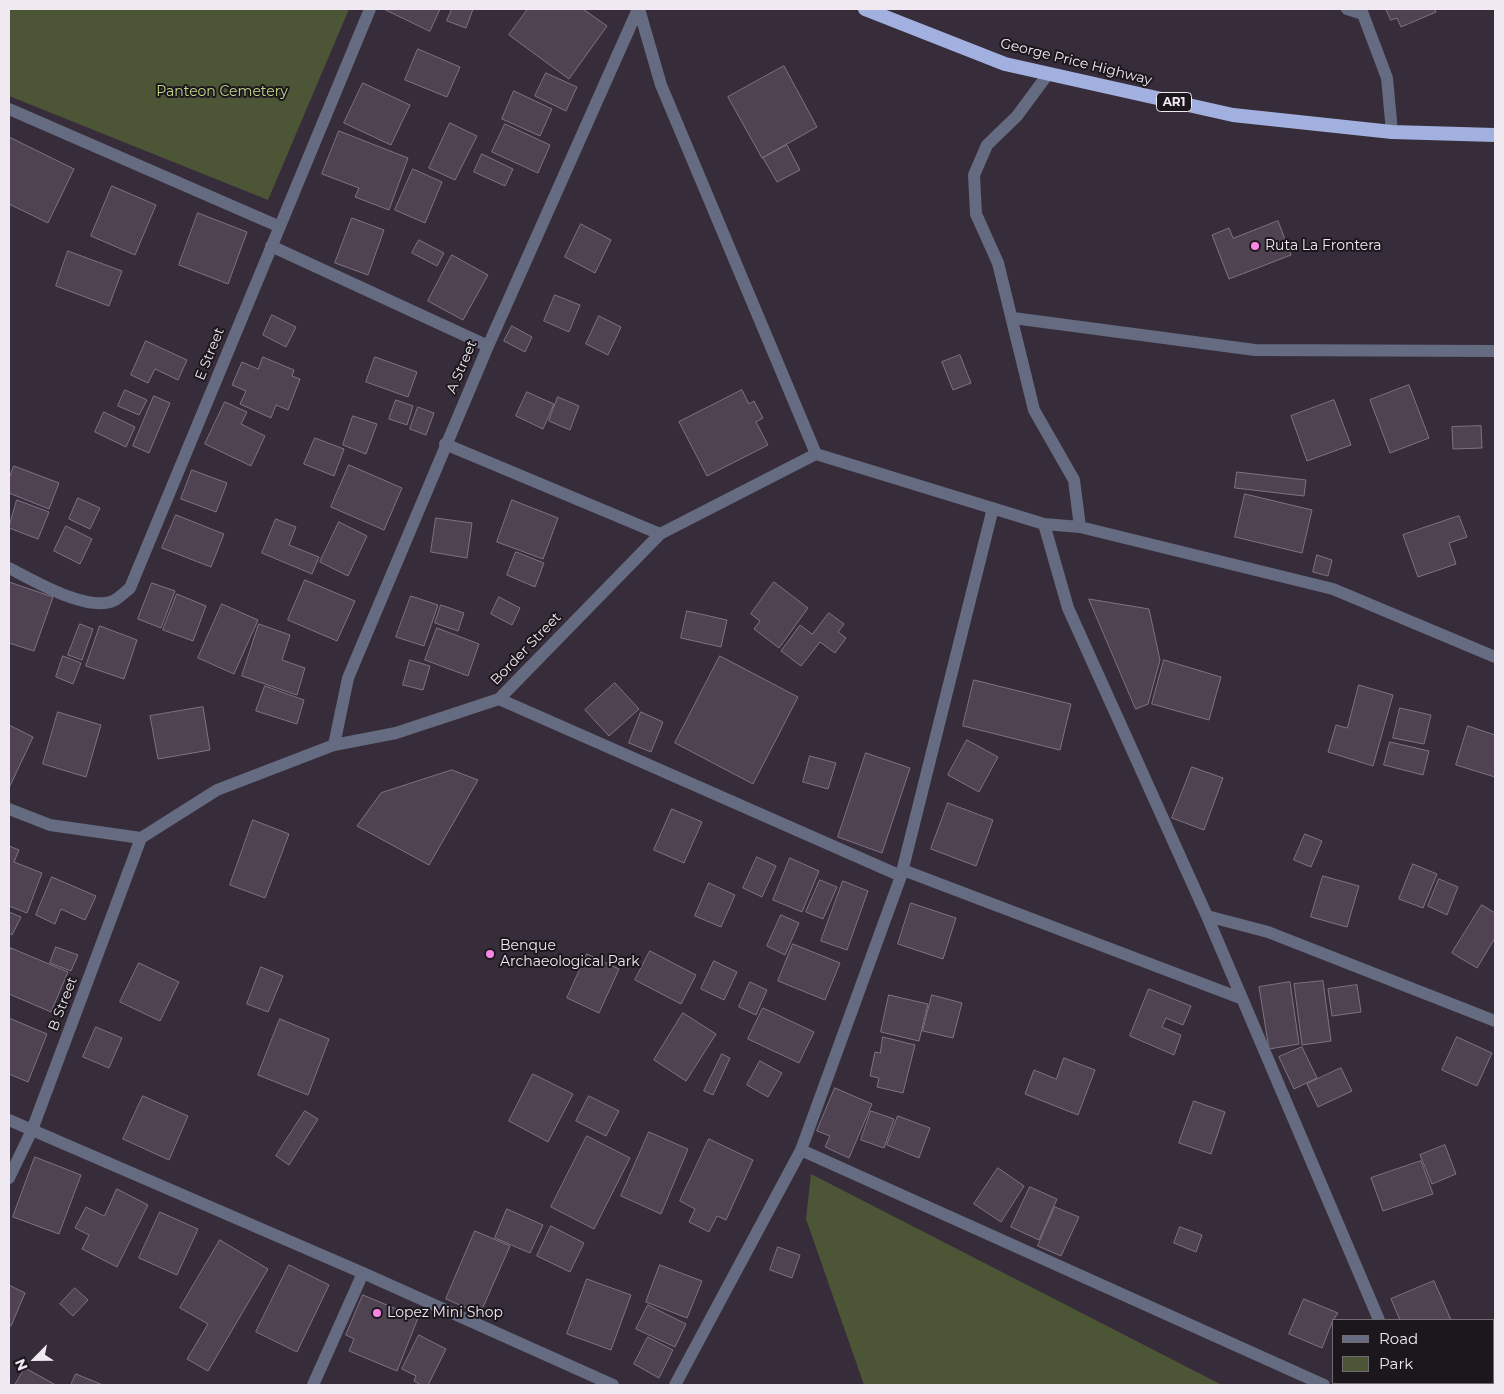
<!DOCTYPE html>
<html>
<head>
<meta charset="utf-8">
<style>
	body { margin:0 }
	#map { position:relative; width:1504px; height:1394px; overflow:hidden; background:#372c3a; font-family:Montserrat,sans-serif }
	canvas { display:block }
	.frame { position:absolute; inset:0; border:10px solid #f0e9f2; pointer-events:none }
	.legend { position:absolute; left:1332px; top:1319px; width:162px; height:65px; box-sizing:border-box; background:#1c171d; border:1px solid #716b72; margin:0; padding:6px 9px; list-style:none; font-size:15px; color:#f0e9f2 }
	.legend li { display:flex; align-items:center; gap:10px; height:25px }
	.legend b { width:25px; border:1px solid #716b72 }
	.north { position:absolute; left:10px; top:1334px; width:50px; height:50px; -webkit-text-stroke:4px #1c171d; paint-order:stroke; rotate:247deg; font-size:14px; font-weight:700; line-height:20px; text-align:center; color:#f0e9f2 }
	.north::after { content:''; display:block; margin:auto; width:18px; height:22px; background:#f0e9f2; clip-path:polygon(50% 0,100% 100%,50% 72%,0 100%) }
</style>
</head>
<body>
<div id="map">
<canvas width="1504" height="1394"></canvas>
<div class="frame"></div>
<ul class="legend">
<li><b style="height:6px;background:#656b80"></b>Road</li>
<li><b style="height:14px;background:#4d5537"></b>Park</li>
</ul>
<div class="north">N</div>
</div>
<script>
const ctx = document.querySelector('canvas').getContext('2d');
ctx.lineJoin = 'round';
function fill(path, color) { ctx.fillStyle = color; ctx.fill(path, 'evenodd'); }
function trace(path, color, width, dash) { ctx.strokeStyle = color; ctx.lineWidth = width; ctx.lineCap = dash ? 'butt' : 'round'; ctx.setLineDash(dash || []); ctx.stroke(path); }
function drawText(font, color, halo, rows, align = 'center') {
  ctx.font = font + ' Montserrat,sans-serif'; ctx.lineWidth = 4; ctx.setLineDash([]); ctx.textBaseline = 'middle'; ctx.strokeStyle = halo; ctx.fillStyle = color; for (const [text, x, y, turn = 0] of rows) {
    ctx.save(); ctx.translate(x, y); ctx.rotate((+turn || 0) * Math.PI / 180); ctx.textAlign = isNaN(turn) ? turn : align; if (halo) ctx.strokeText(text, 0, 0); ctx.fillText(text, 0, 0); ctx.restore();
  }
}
const green = new Path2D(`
	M9,9H349L268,200L9,96Z
	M811,1174L1222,1385H864L806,1219Z`);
const building = new Path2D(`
	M384,9H440L430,31Z
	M452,9H473L466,28L447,21Z
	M528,9H583L607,26L569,79L509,35Z
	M1386,9H1435L1436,12L1401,27L1397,18L1391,20Z
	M418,49L460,67L447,97L405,80Z
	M784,66L817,127L762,158L728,97Z
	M546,73L577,87L566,111L535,96Z
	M363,83L410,105L391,145L344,123Z
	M514,91L552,109L540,136L502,119Z
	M450,123L477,136L455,180L429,168Z
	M505,124L550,145L538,173L492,152Z
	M339,131L408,158L389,210L355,197L359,188L322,174Z
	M9,137L74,169L48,223L9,204Z
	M787,145L800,170L777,182L763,158Z
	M482,154L513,169L505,186L474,172Z
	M413,169L442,182L425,223L395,210Z
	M112,186L156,205L135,255L91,236Z
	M198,213L247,232L228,284L179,265Z
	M352,218L384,230L368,275L335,263Z
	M1278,221L1291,255L1229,279L1212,235L1229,228L1233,238Z
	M581,224L611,240L595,273L565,257Z
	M419,240L444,253L437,266L412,253Z
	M68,251L122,271L109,306L56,286Z
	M452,255L488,275L463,320L428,301Z
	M555,295L580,305L569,332L544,321Z
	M272,315L296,327L286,347L263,335Z
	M599,316L621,327L608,355L586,344Z
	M512,326L532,337L525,352L504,341Z
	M146,341L187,360L178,380L155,369L148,383L131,375Z
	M960,355L971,383L953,390L942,362Z
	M263,357L294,370L292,376L300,379L288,410L276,405L271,418L240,404L246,391L232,385L242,362L258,369Z
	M375,357L417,372L408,397L366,382Z
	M1409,385L1429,438L1390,453L1370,400Z
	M125,390L147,400L139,415L118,406Z
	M742,390L749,404L754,401L763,418L756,422L768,445L707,476L679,422Z
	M527,392L554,404L543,429L516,416Z
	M154,396L170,403L149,453L133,446Z
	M558,397L579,406L570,430L549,421Z
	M396,400L413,406L407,425L389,419Z
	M1334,400L1351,445L1307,461L1291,416Z
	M225,402L247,412L241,424L265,436L251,466L205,444Z
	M418,407L434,413L426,435L410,429Z
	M104,412L135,427L126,447L95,432Z
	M353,416L377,424L366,454L343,445Z
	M1481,426L1482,448L1453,449L1452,427Z
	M315,438L344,449L334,476L304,464Z
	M349,465L402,488L384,530L331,507Z
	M14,466L59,483L49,509L9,493V479Z
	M192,470L227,483L216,512L181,499Z
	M1237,472L1306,480L1304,496L1235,488Z
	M1245,494L1312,510L1302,553L1235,537Z
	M78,498L100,508L90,529L69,519Z
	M17,500L49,512L38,539L9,528Z
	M512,500L558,518L543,559L497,542Z
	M176,515L224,534L211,567L162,548Z
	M1459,516L1467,537L1449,543L1456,564L1418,577L1403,535Z
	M436,518L472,523L467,558L431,552Z
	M276,519L296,527L289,545L319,557L312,574L262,553Z
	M339,522L367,536L348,576L320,562Z
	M66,526L92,539L80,564L54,551Z
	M516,552L544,563L535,587L507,575Z
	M1317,555L1332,560L1328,576L1313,572Z
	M305,580L355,601L337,641L288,620Z
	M9,582L53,597L34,651L9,643Z
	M774,582L808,608L779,648L754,629L760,621L751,614Z
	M152,583L175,591L161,628L138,619Z
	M177,594L206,606L193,641L163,630Z
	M411,596L438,605L424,646L396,637Z
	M499,597L520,608L512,625L491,614Z
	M1089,599L1149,609L1160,660L1148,704L1136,709Z
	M222,604L258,620L234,674L198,658Z
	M441,605L464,613L458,631L435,623Z
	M687,611L727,620L721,647L681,638Z
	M829,613L844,624L838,632L846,638L835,653L820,642L801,666L781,651L800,625L812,634Z
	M80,624L93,629L82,660L68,655Z
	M259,624L290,635L282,660L305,668L297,695L242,676Z
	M100,626L137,640L124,679L86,666Z
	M437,628L479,644L468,676L425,660Z
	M63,656L81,663L73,684L56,677Z
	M720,656L798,697L753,784L675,743Z
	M410,660L430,666L423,690L403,685Z
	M1164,660L1221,677L1209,720L1152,704Z
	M974,680L1071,704L1060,750L963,726Z
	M615,683L639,709L609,736L585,710Z
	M1359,685L1393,695L1373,766L1328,752L1336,725L1347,728Z
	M265,686L304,700L297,724L256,711Z
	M203,707L210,750L158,759L150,716Z
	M1400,708L1431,715L1424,744L1393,738Z
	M58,712L101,725L86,777L43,764Z
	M641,712L663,722L651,752L629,743Z
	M9,725L33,737L9,788Z
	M1468,726L1495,735V777L1456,765Z
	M967,740L998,757L979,792L948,775Z
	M1390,742L1429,751L1423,775L1384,765Z
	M866,753L910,768L882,853L838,837Z
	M810,756L836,763L828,789L803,782Z
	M1192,767L1223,778L1204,830L1172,818Z
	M452,770L478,780L429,865L357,826L381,793Z
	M948,803L993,820L976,866L931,849Z
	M672,809L702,822L684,863L654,850Z
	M253,820L289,834L265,898L230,885Z
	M1305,834L1322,841L1311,867L1294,860Z
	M9,846L19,850L14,862L42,873L27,913L9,906Z
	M757,857L776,866L762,897L743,888Z
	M790,858L819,871L802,912L773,900Z
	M1413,864L1437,874L1423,908L1399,899Z
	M1323,876L1359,886L1347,927L1311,917Z
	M52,877L96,896L85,920L61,909L55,924L36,915Z
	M1439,879L1458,887L1447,915L1428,906Z
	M820,880L837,887L823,919L806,912Z
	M843,881L868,891L847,950L821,941Z
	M709,883L735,895L721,927L695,916Z
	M911,903L956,918L943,959L898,944Z
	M1482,905L1495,913V938L1477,968L1452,953Z
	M9,912L21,917L12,935L9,933Z
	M781,915L799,923L785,955L767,946Z
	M793,944L840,963L825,1000L778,981Z
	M56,947L78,955L71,971L50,963Z
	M11,948L68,972L51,1012L9,994V954Z
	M650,951L696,975L681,1004L635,980Z
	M587,954L619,969L599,1013L567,998Z
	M714,961L737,972L724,1000L701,989Z
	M139,963L179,982L160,1021L120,1002Z
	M261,967L283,976L268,1012L247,1004Z
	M1323,981L1331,1041L1302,1045L1294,984Z
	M750,982L767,990L756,1015L739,1007Z
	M1290,982L1299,1044L1269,1049L1259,987Z
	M1357,985L1361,1012L1332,1016L1328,989Z
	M1149,989L1191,1006L1183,1025L1166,1018L1162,1027L1181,1035L1174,1055L1130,1036Z
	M889,995L928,1004L919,1041L881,1032Z
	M932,995L962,1003L953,1038L923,1031Z
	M763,1008L814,1032L799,1063L748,1039Z
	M683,1013L716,1034L686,1081L654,1060Z
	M9,1018L47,1034L28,1082L9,1074Z
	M280,1019L329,1039L308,1095L258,1075Z
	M96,1027L122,1038L109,1068L83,1057Z
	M883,1037L915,1045L903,1093L877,1087L879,1078L870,1076L875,1052L880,1053Z
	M1457,1037L1492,1053L1477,1086L1442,1070Z
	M1302,1047L1317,1078L1294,1089L1279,1057Z
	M722,1054L730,1058L713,1095L704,1091Z
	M1064,1058L1095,1070L1078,1115L1025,1094L1034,1070L1056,1079Z
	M760,1061L782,1073L768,1097L747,1085Z
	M1341,1068L1352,1091L1318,1107L1307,1084Z
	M533,1074L573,1094L548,1142L509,1121Z
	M835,1088L872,1104L849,1158L825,1147L830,1136L817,1131Z
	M143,1096L188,1116L169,1160L123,1139Z
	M589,1096L619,1111L606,1136L576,1121Z
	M1194,1101L1225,1112L1211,1154L1179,1143Z
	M305,1111L318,1119L289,1165L276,1156Z
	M871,1111L894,1119L884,1148L861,1140Z
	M898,1116L930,1128L919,1158L887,1145Z
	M649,1132L688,1149L661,1214L621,1196Z
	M587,1136L630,1158L594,1229L551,1207Z
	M709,1139L753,1160L726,1220L717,1216L709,1232L689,1222L695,1209L680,1201Z
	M1445,1145L1456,1174L1432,1184L1420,1155Z
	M35,1157L81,1175L59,1234L13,1217Z
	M1421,1161L1433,1194L1383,1211L1371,1178Z
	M998,1168L1024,1186L1001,1222L974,1204Z
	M1030,1187L1057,1199L1039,1240L1011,1227Z
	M117,1189L148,1205L117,1267L82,1249L89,1235L75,1228L86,1207L104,1216Z
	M1055,1207L1079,1217L1061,1256L1038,1246Z
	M507,1209L543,1225L530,1253L495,1238Z
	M160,1212L198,1229L177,1275L139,1258Z
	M551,1226L584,1243L570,1272L537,1256Z
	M1180,1227L1202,1235L1196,1252L1174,1243Z
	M475,1231L510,1246L480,1314L446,1299Z
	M220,1240L268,1269L208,1371L187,1359L208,1324L180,1308Z
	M778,1247L800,1255L792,1278L770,1270Z
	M289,1265L329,1285L297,1352L256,1332Z
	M660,1265L702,1281L687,1318L646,1302Z
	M587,1279L631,1295L611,1350L567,1334Z
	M1434,1281L1451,1320H1400L1391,1299Z
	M9,1285L25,1293L11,1326L9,1325Z
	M75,1288L88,1300L73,1316L60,1304Z
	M363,1295L418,1318L397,1371L349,1351L354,1339L346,1335Z
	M1304,1299L1338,1313L1333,1320L1322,1348L1289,1334Z
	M648,1305L686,1324L675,1347L636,1329Z
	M419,1335L446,1349L428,1385H421L414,1381L416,1376L402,1369Z
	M648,1337L673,1350L659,1378L634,1364Z
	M25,1368L54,1384V1385H15Z
	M76,1374L103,1385H71Z`);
const minor = new Path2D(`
	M639,9L661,85L816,454L1044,524L1080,527L1333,589L1495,657
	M1347,9L1363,14
	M1361,9L1387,78L1392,132
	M1048,74L1017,116L987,145L974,175L976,214L998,263L1034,410L1074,480L1080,527
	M9,109L278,226
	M271,246L488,346
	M1013,318L1255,350L1495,351
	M445,444L660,534
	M1044,524L1068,608L1207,916L1379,1320
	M9,568C33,580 89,614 115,600C120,597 125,592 130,588L370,9
	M499,699L901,876
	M334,745L348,678L488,346L638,9
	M9,809L50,825L141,838
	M141,838L217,790L334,745L396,733L499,699L660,534L816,454
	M903,870L1240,998
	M1207,916L1268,932L1495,1021
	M9,1120L363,1273L613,1385
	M801,1150L1324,1385
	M9,1178L32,1130L141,838
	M1493,1334L1495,1332
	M313,1385L363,1273
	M675,1385L801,1150L901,876L993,508
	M1386,1385L1391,1383`);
const trunk = new Path2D(`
	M865,9L1005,64L1233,115L1392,132L1495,135`);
const markers = [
	[1255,246,5,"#fc86e4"],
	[490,954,5,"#fc86e4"],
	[377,1313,5,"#fc86e4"]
];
const shields = [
	[1174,102,35]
];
const shieldNames = [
	["AR1",1174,102]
];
const streetNames = [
	["George Price Highway",1076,62,14],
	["E Street",210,354,-68],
	["A Street",462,367,-67],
	["Border Street",526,649,-46],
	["B Street",63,1004,-69]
];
const parkNames = [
	["Panteon Cemetery",222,92]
];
const poiNames = [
	["Ruta La Frontera",1265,246],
	["Benque",500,946],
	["Archaeological Park",500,962],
	["Lopez Mini Shop",387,1313]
];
fill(green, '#4d5537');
fill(building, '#4f4352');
trace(building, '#7f7282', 1);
trace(minor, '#656b80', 12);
trace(trunk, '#a2b0e0', 14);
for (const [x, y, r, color] of markers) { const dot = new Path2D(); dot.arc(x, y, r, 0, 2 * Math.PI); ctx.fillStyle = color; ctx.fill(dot); trace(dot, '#1c171d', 2); }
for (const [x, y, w] of shields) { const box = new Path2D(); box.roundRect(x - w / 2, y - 9.5, w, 19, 4); ctx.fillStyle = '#1c171d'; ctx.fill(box); trace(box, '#f0e9f2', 1); }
drawText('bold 12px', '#f0e9f2', null, shieldNames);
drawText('14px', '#f0e9f2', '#1c171d', streetNames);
drawText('14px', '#c3d788', '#1c171d', parkNames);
drawText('14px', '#f0e9f2', '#1c171d', poiNames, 'left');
</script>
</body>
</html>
